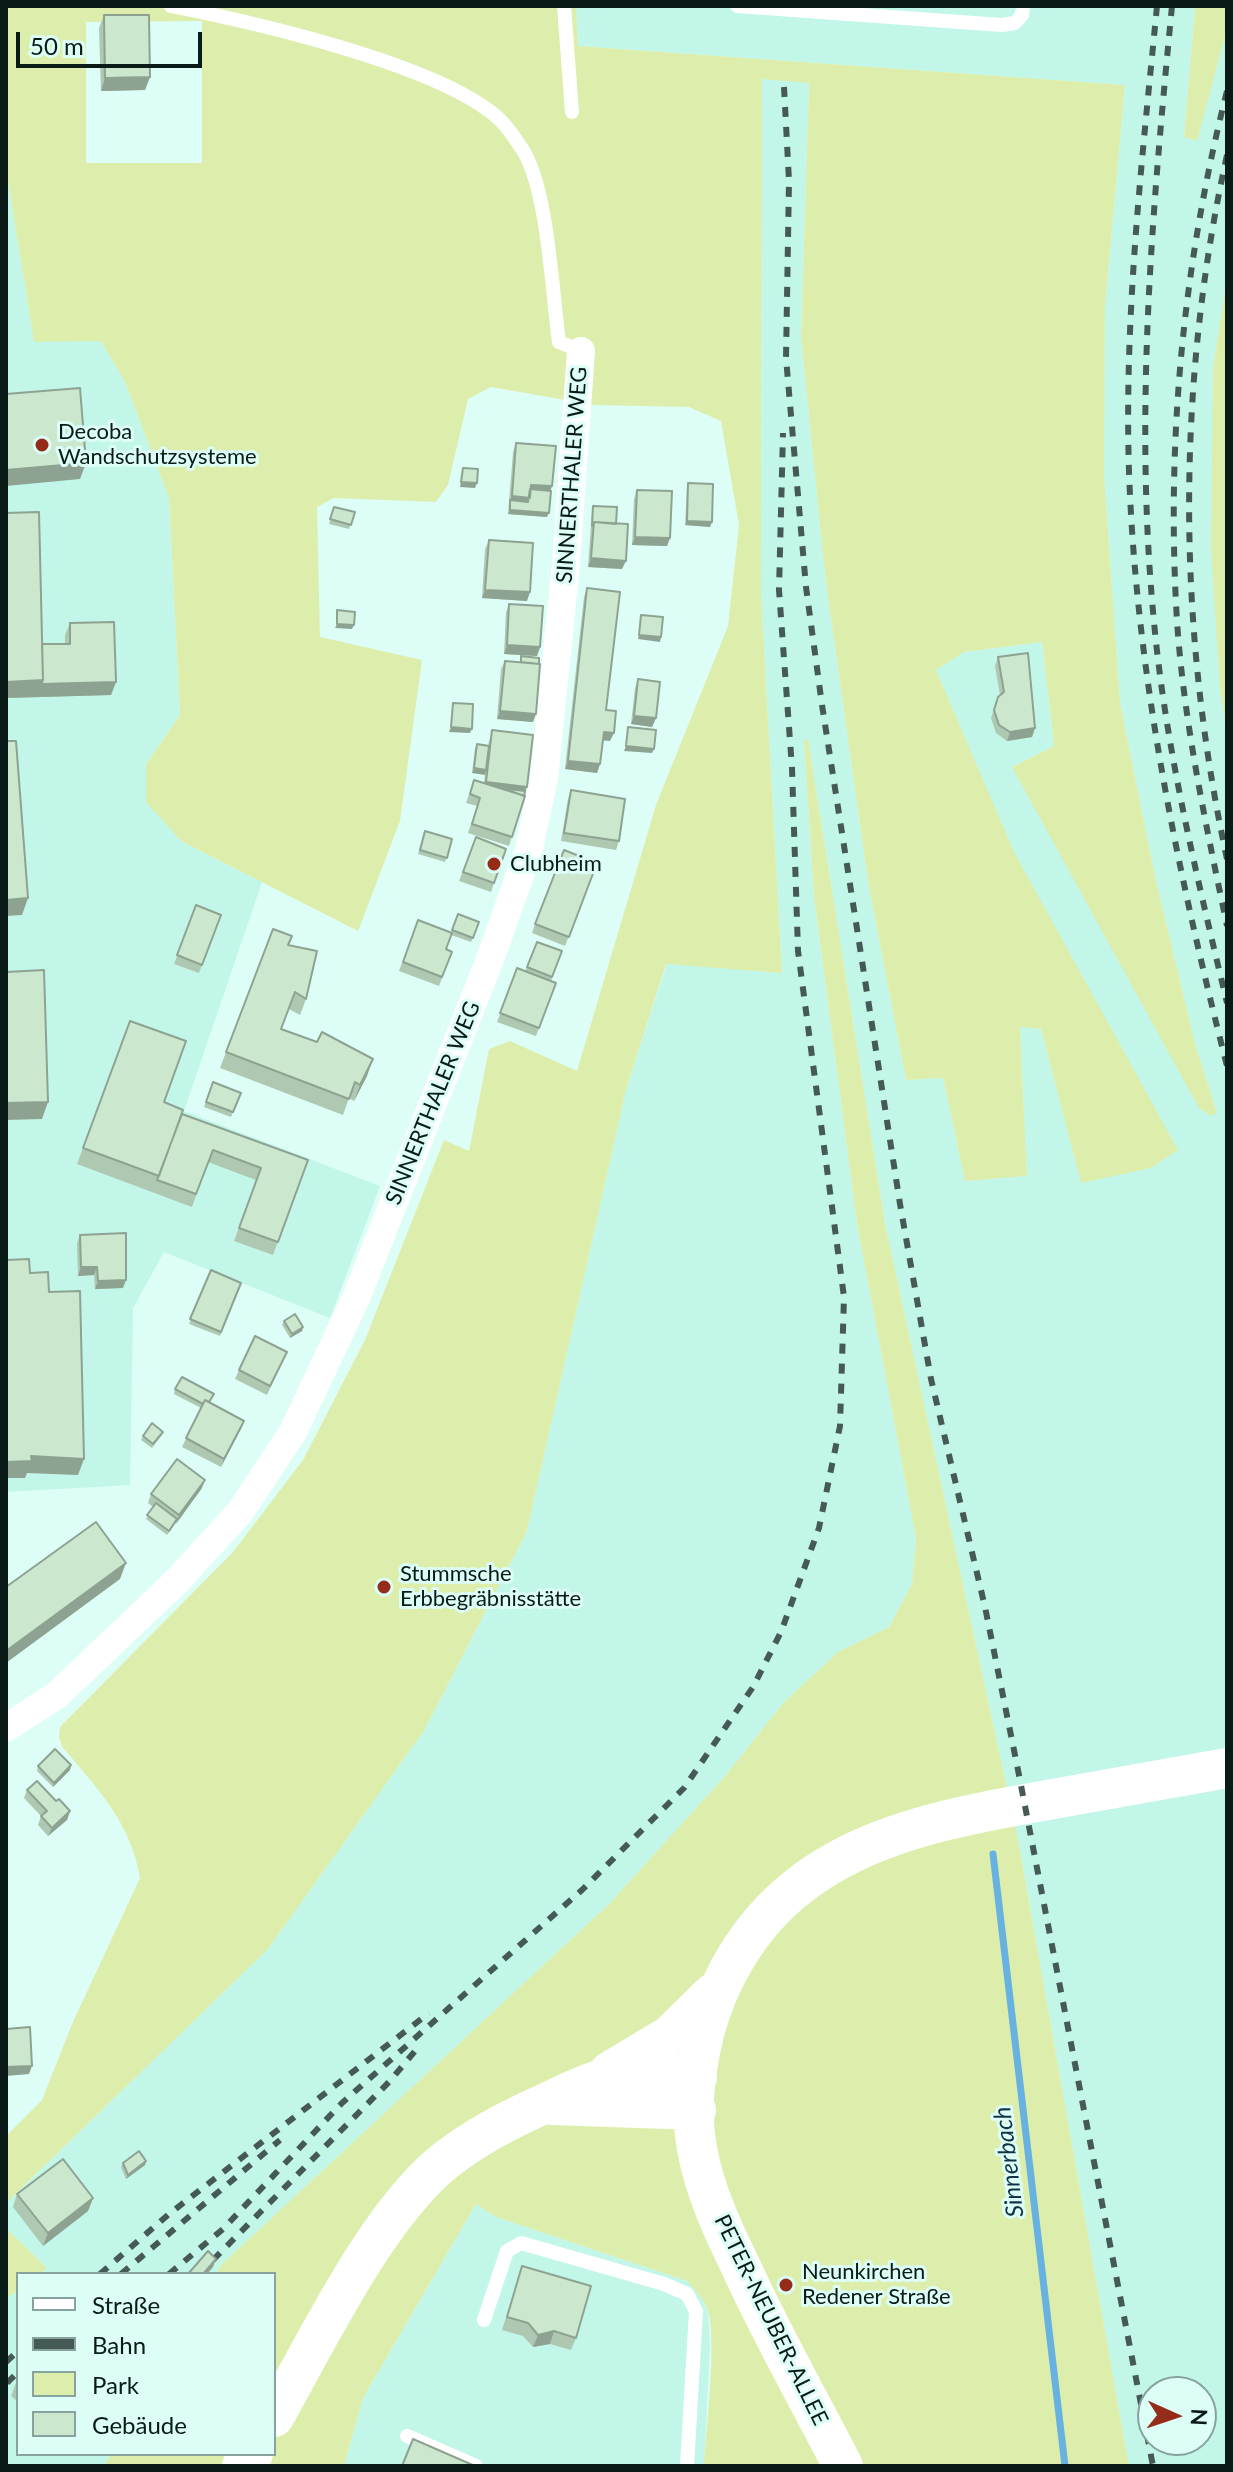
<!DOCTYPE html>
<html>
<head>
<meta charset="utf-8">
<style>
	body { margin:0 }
	#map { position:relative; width:1233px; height:2472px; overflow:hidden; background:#dcfef6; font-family:Lato,sans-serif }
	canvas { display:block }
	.frame { position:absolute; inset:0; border:8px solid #0a1a17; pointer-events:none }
	.legend { position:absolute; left:16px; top:2272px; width:260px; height:184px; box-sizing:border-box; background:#dcfef6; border:2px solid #88a39d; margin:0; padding:10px 14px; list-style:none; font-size:24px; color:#0a1a17 }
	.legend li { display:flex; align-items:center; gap:16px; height:40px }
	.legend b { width:40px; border:2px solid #88a39d }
	.north { position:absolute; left:1137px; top:2376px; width:80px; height:80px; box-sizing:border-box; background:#dcfef6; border:2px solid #88a39d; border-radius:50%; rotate:93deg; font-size:22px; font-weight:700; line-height:32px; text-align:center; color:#0a1a17 }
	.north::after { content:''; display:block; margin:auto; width:28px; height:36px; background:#952c19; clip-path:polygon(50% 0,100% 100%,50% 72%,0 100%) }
	.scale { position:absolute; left:16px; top:32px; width:186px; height:36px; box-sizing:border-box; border:4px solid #0a1a17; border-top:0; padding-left:10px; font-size:24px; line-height:28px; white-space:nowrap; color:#0a1a17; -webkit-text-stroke:6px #dcfef6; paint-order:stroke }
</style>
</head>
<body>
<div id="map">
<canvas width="1233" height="2472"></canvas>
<div class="frame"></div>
<ul class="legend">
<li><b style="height:10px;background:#fff"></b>Straße</li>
<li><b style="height:10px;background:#455a56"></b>Bahn</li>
<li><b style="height:22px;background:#ddeeac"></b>Park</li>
<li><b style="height:22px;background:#cbe8cf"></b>Gebäude</li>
</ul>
<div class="north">N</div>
<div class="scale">50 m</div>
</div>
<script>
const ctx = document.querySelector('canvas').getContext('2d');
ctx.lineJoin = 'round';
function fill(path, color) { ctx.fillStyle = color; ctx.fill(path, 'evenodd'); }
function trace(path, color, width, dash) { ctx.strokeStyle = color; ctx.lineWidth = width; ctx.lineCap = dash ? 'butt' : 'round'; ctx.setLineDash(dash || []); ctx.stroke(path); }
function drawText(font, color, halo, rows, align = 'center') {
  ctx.font = font + ' Lato,sans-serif'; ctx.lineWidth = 6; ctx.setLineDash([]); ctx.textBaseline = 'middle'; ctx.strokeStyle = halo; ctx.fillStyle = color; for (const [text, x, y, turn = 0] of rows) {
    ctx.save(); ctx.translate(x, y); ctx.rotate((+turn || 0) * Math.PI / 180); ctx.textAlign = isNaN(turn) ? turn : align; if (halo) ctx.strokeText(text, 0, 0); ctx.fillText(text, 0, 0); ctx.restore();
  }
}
const built = new Path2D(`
	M576,6H1195L1184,137L1196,141L1227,29V277L1213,368L1220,689L1227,736V2466H1129L1018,1839L885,1223L808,739L804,741L814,897L857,1224L916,1538L912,1584L889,1627L838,1652L784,1702L726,1775L609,1904L221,2265L216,2274H39L46,2267L6,2228V2203L268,1949L425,1729L527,1531L626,1090L667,963L782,973L761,592L762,79L809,82L801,337L825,576L868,882L906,1080L943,1078L965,1181L1027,1176L1020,1027L1041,1029L1081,1182L1177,1150L1013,852L936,670L964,652L1042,642L1054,746L1012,767L1217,1113L1196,1047L1156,881L1120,702L1104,474L1105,308L1125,85L578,46ZM1153,2392H1201V2440H1153Z
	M6,170L34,341H101L125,382L169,498L180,715L146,764L181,841L262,882L184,1111L380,1186L330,1318L164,1252L133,1308L130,1485L6,1492Z
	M476,2204L496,2217L687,2281L700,2295L708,2312L710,2343L704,2466H344L363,2398Z
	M18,2290V2454H111L104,2466H6V2299Z`);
const green = new Path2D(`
	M6,6H576L578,46L1125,85L1105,308L1104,474L1120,702L1156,881L1196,1047L1217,1113L1210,1116L1199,1108L1012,767L1054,746L1042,642L964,652L936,670L1014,852L1178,1150L1151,1168L1081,1183L1041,1029L1020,1027L1027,1176L965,1181L943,1078L906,1080L868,882L825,576L801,337L809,83L762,79L761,592L782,973L666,964L626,1090L527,1531L425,1729L268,1949L6,2203V2136L42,2100L72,2024L140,1878C131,1823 98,1789 63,1748L59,1738L60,1727L233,1552L303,1460L365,1340L444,1140L469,1151L489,1049L510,1041L577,1071L656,805L728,626L739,525L721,421L689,407L594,405L491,387L468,399L448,485L436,502L334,498L317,507L320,637L422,660L400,821L358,931L181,841L146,802V764L180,715L169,498L125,382L101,341L34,342L6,170ZM202,21V163H86V22Z
	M1195,6H1227V29L1197,141L1184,137Z
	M1227,277V736L1220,689L1211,550L1213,368Z
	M808,739L885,1223L1018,1839L1129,2466H704C706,2429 717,2343 708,2311C704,2299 695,2290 687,2281L496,2217L476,2204L363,2398L344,2466H104L111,2454H274V2274H216L221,2265L609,1904L726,1775L784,1702L838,1652L889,1627L912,1584L916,1538L857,1224L814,897L804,741Z
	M6,2228L47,2268L39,2274H18V2290L6,2299Z`);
const stream = new Path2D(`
	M993,1854L1065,2466`);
const lane = new Path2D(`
	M171,6C252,22 438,64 498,118C507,126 517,141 524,152C548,193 552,292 559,342L581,351
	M564,6L572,112
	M737,6L1002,25L1015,23L1022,15L1023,6
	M484,2320L507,2251L521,2243L664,2284L687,2294L696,2311L687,2466
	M407,2436L476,2466`);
const street = new Path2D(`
	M6,1728L57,1695L176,1582L240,1512L293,1432L356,1298L489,962L528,853L544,778L566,564L581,351`);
const secondary = new Path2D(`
	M609,2072L669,2036L713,1993
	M552,2105L696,2110
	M274,2417C317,2341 375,2220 441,2164C473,2138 508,2120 546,2103C606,2074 629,2066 697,2077
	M242,2466L253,2454
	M843,2466C809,2400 772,2335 741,2267C723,2230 704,2190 697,2148C688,2101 699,2038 717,1995C777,1853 905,1825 1042,1801C1104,1790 1165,1779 1227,1768`);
const rail = new Path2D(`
	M1157,6C1142,160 1124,316 1129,471C1136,673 1177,870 1227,1066
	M1172,6C1152,212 1134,416 1154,622C1166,751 1197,877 1227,1003
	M784,87L789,181L786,358L806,587L822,705L900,1204L931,1379L985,1607L1018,1770L1153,2466
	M1227,91C1183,264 1166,442 1177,621C1184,724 1206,825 1227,926
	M1227,155C1176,386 1177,628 1227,859
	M213,2260L389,2082L421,2044
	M100,2274L169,2214L429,2013
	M121,2274L280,2140
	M169,2274L223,2229L342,2103L583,1889L684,1788L753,1687L781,1632L819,1528L840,1426L844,1297L798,951L792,768L779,590L783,433
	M6,2362L18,2351
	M7,2383L18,2372`);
const wall = new Path2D(`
	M104,15L150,77L145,90L101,91L99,28Z
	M516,443L551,491L547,517L508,514L513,452Z
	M688,483L712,522L710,527L685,525L687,488Z
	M637,490L670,538L667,546L632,545L634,499Z
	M593,506L616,524L622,569L588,567L592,510Z
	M334,507L355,512L349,529L329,524Z
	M6,513L42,644H65V635L70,623L116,682L111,695L6,698Z
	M489,540L527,601L482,598L485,549Z
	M587,588L610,741L603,740L600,764L597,773L565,769L584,597Z
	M509,604L540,647L537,656L504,654L506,612Z
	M521,656L533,722L497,719L501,669L505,661L520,662Z
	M998,657L1035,728L1032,737L1007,741L996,733L991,718L998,697L1000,695L995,666Z
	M638,679L656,718L652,727L631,724L635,688Z
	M492,730L525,791L509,846L468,833L477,806L466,803L474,780L484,783L485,774L472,773L475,748L477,744L488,745Z
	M571,790L619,841L616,850L561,841L568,799Z
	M425,831L452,839L445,862L418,854Z
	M476,837L506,849L491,892L459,881Z
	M597,863L565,946L532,933L535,924Z
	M196,905L221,915L199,973L174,964Z
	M458,914L479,922L471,942L451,935L446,949L452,952L439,986L399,971L418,920L451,933Z
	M273,929L288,945L306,999L300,1015L289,1009L281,1029L367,1076L354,1101L349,1098L343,1115L220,1068Z
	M562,951L551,981L556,983L536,1036L497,1022L517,968L525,971L527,967Z
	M130,1021L164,1102L182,1114L308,1160L273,1255L234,1241L256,1180L208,1162L192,1207L77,1164Z
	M213,1082L241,1093L231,1117L204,1107Z
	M80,1235L123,1288L95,1289L94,1275L78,1276L77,1243Z
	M211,1270L241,1283L220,1336L189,1324Z
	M284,1321L303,1327L302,1331L290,1338L282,1325Z
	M287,1352L267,1395L235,1379L239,1370Z
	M175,1389L210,1403L244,1421L221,1467L182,1447L201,1408L174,1394Z
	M163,1432L161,1436L152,1448L141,1440L143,1436Z
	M202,1488L167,1535L146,1519L153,1507L148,1503L151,1494Z
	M71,1765L70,1770L53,1787L37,1771L38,1766Z
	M27,1790L56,1801L70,1811L67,1820L48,1836L38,1825L41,1816L24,1798Z
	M146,2161L145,2165L126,2179L121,2167L123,2163Z
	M17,2194L93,2198L88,2211L43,2246L13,2207Z
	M522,2266L576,2338L571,2350L550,2344L533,2347L523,2336L502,2330Z
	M18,2381V2402L11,2396L16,2383Z`);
const shadedWall = new Path2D(`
	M150,77L145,90L101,91L105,78Z
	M86,463L80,479L6,486V470Z
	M461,482L477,483L475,488L460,487Z
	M531,485L552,486L549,495L529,493Z
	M512,496L530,498L527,506L510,500Z
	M510,510L549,513L547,517L508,514Z
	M687,521L712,522L710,527L685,525Z
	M635,537L670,538L667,546L632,545Z
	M591,558L626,561L622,569L588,567Z
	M485,590L530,592L527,601L482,598Z
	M337,624L354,625L352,629L335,628Z
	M639,635L661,637L660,642L638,639Z
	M507,645L540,647L537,656L504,654Z
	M43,680L116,682L111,695L6,698V682Z
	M500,711L536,714L533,722L497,719Z
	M634,716L656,718L652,727L631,724Z
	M451,727L472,729L470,733L449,732Z
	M1035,728L1032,737L1007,741L1010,732Z
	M604,732L614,733L610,741L601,740Z
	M626,746L654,749L652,753L624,751Z
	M568,761L600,764L597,773L565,769Z
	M474,768L486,770L485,775L472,773Z
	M486,782L527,787L524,795L483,790Z
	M28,898L22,915L6,916V900Z
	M373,1059L367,1076L354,1101L360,1085Z
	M48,1102L42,1119L6,1120V1103Z
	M81,1267H97L94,1275L78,1276Z
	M126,1280L123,1288L95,1289L98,1281Z
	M303,1327L302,1331L290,1338L292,1334Z
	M244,1421L241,1429L221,1467L224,1459Z
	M31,1456L84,1459L78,1475L27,1473L25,1478H6V1462Z
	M205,1480L202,1488L176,1524L179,1515Z
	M126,1563L120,1579L6,1663V1651Z
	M71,1765L70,1770L53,1787L54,1783Z
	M70,1811L67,1820L48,1836L52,1828Z
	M32,2066L29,2074L6,2076V2067Z
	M146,2161L145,2165L126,2179L128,2175Z
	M93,2198L88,2211L43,2246L48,2233Z
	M216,2259L213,2267L207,2274H203Z
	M554,2331L550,2344L533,2347L538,2335Z`);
const building = new Path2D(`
	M104,15H149L150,77L105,78Z
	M80,388L86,463L6,470V394Z
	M516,443L556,446L552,486L531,485L530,498L512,496Z
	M463,468L478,469L477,483L461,482Z
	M688,483L713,484L712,522L687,521Z
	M530,489L551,491L549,513L510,510V500L528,502Z
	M637,490L672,491L670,538L635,537Z
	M593,506L617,507L616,524L594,522L592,526Z
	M334,507L355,512L351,525L330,519Z
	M39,512L43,680L6,682V513Z
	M594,522L628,524L626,561L591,558Z
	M489,540L533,543L530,592L485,590Z
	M587,588L620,592L606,710L616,711L614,733L604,732L600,764L568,761Z
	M509,604L543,606L540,647L507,645Z
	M337,610L355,612L354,625L337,624Z
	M641,615L663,617L661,637L639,635Z
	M114,622L116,682L41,684L43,680L42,644H70V623Z
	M1028,653L1035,728L1010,732L999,725L994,710L998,697L1004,692L998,657Z
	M521,656L539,658V664L521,662Z
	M505,661L540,664L536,714L500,711Z
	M638,679L660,682L656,718L634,716Z
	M453,703L473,704L472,729L451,727Z
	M628,727L656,730L654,749L626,746Z
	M492,730L533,735L527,787L486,782Z
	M6,741H16L28,898L6,900Z
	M477,744L489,746L486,770L474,768Z
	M474,780L525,796L512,837L472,824L480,798L470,794Z
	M509,789L525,791L524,796L508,790Z
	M571,790L625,799L619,841L564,833Z
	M425,831L452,839L447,858L420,850Z
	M476,837L506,849L494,883L463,872Z
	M564,850L597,863L569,937L535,924Z
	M196,905L221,915L202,965L177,955Z
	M458,914L479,922L473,938L452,930Z
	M418,920L452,933L446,949L452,952L442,977L403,962Z
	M273,929L292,936L288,945L317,951L306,999L295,992L281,1029L317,1042L322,1032L373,1059L360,1085L355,1082L349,1099L226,1052Z
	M537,942L562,951L552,977L527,967Z
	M517,968L556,983L539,1028L500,1013Z
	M44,970L48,1102L6,1103V972Z
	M130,1021L186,1041L164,1102L183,1110L159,1176L83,1148Z
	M213,1082L241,1093L233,1112L206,1102Z
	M182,1114L308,1160L278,1242L239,1228L261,1168L213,1150L196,1194L157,1180Z
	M126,1233V1280L98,1281L97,1267H81L80,1235Z
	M29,1259L30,1273L48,1272L49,1292L80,1291L84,1459L31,1456L32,1461L6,1462V1260Z
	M211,1270L241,1283L221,1332L190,1319Z
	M295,1314L303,1327L292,1334L284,1321Z
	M255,1336L287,1352L270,1386L239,1370Z
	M182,1377L214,1394L209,1402L205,1400L203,1404L175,1389Z
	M205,1400L244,1421L224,1459L186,1438Z
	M152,1423L163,1432L153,1444L143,1436Z
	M177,1459L205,1480L179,1515L151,1494Z
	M156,1503L177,1519L169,1531L147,1515Z
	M96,1522L126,1563L6,1651V1587Z
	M55,1749L71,1765L54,1783L38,1766Z
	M37,1781L56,1801L59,1799L70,1811L52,1828L41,1816L47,1811L27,1790Z
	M30,2027L32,2066L6,2067V2029Z
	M139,2151L146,2161L128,2175L123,2163Z
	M63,2159L93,2198L48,2233L17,2194Z
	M208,2251L216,2259L203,2274H188Z
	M522,2266L591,2286L576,2338L554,2331L538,2335L528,2323L507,2317Z
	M413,2439L475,2466H402Z`);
const markers = [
	[42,445,8,"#952c19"],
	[494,864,8,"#952c19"],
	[384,1587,8,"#952c19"],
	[786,2285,8,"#952c19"]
];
const poiNames = [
	["Decoba",58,432],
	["Wandschutzsysteme",58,457],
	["Clubheim",510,864],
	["Stummsche",400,1574],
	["Erbbegräbnisstätte",400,1599],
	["Neunkirchen",802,2272],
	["Redener Straße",802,2297]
];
const streetNames = [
	["SINNERTHALER WEG",572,475,-86],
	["SINNERTHALER WEG",433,1103,-68],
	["PETER-NEUBER-ALLEE",771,2320,64]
];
const waterNames = [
	["Sinnerbach",1009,2162,-97]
];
fill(built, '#c1f6e9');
fill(green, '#ddeeac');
trace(stream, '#67b2e0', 7);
trace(lane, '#fff', 14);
trace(street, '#fff', 28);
trace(secondary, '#fff', 40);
trace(rail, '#455a56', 6, [10, 10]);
fill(wall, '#afc8b2');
fill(shadedWall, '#8ea291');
fill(building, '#cbe8cf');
trace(building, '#8ea291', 2);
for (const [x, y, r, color] of markers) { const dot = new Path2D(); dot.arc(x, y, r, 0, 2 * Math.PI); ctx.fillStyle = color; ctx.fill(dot); trace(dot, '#dcfef6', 3); }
drawText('22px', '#0a1a17', '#dcfef6', poiNames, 'left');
drawText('22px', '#0a1a17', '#dcfef6', streetNames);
drawText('italic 24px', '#113346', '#dcfef6', waterNames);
</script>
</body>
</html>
